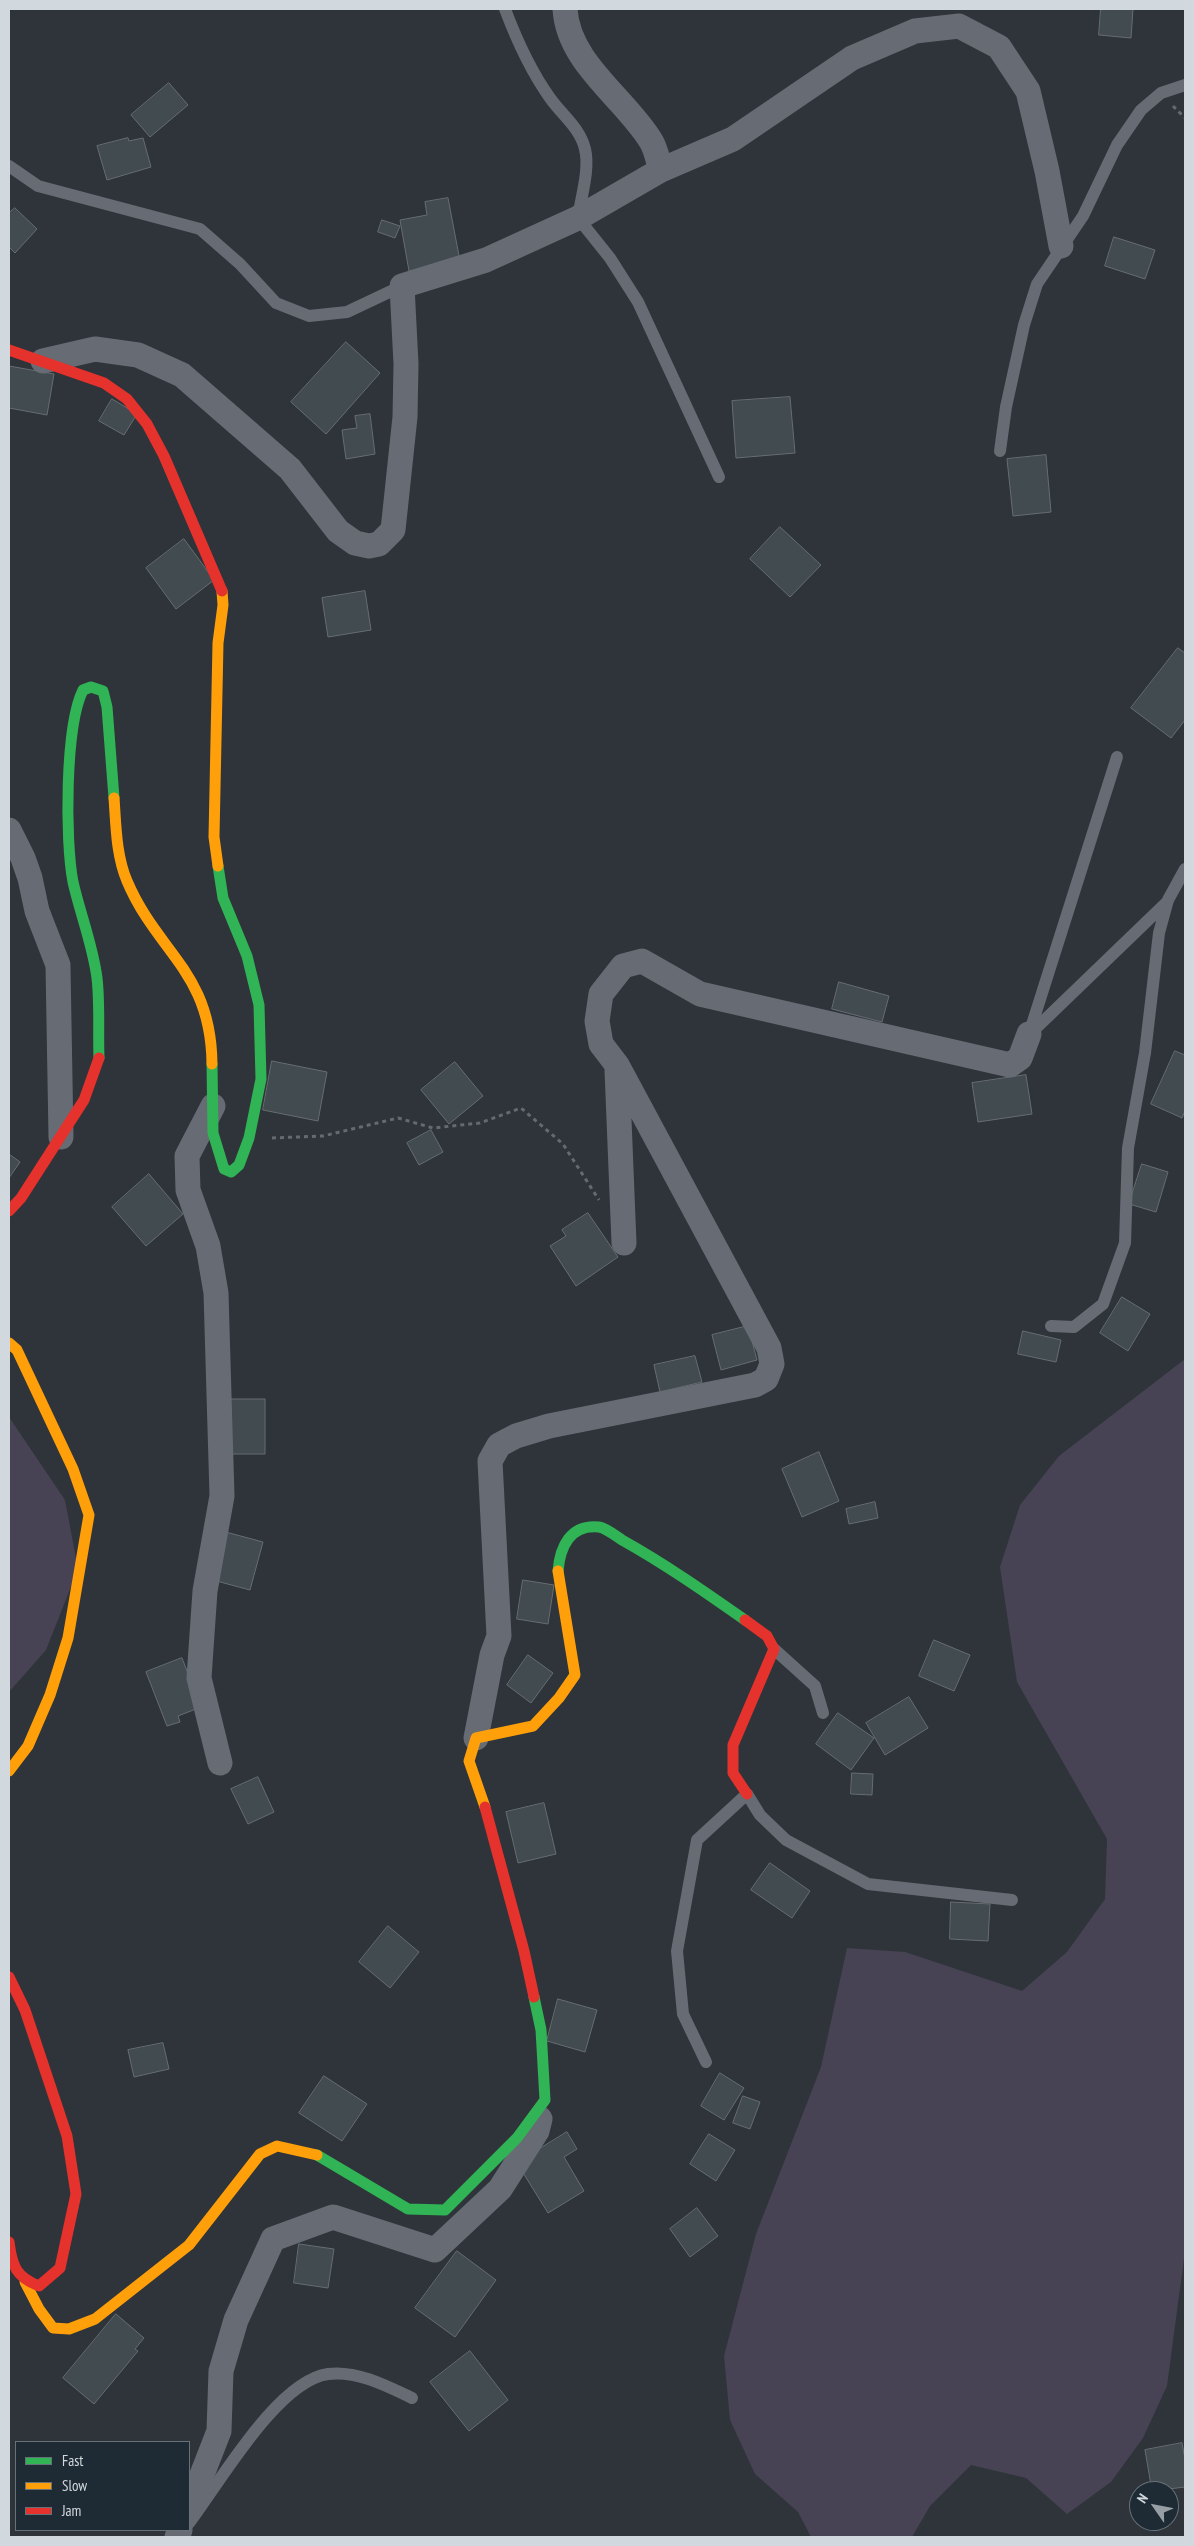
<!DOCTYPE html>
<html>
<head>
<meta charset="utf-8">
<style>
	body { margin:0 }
	#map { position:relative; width:1194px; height:2546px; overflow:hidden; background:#2e3439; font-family:"PT Sans Narrow",sans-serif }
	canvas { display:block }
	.frame { position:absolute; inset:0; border:10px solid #d1d9de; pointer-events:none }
	.legend { position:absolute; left:15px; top:2441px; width:175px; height:90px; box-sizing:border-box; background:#1f2b34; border:1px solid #667178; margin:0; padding:6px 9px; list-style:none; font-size:15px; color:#d1d9de }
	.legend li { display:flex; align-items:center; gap:10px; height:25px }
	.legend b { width:25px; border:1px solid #667178 }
	.north { position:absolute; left:1129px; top:2481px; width:50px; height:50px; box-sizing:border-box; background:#1f2b34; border:1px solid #667178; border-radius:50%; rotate:303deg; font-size:14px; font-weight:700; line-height:20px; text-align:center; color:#d1d9de }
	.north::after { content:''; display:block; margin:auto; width:18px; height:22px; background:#989fa4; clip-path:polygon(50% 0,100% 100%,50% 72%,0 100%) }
</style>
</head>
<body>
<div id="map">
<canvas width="1194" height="2546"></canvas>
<div class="frame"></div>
<ul class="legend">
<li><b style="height:6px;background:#30b455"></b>Fast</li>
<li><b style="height:6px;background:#ff9f0a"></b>Slow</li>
<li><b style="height:6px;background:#e5322d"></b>Jam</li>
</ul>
<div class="north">N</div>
</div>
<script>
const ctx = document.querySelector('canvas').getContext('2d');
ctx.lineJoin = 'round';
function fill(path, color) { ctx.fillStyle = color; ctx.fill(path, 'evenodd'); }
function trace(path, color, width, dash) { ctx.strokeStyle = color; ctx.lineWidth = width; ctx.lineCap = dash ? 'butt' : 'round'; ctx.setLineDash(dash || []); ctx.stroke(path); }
const green = new Path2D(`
	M1185,1359V2251L1167,2386L1143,2438L1111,2482L1067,2514L1026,2478L971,2465L930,2506L912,2537H811L798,2512L755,2474L730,2420L724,2356L756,2234L821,2067L847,1948L905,1952L1022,1991L1067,1952L1105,1899L1107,1839L1017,1682L1000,1567L1020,1505L1059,1456Z
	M9,1417L65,1500L78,1569L46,1650L9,1692Z`);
const building = new Path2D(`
	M1101,9H1133L1131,38L1099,35Z
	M169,83L188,105L150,137L131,115Z
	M128,138L129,141L143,138L151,167L107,180L97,146Z
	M448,198L460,261L409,271L400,220L427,215L425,202Z
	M15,208L37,229L15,253L9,247V213Z
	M382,220L400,226L395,238L378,232Z
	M1114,237L1155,250L1145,279L1105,266Z
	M346,342L380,373L326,434L291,402Z
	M9,366L54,374L47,415L9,408Z
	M790,397L795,453L736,458L732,401Z
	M112,399L137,414L124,435L99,421Z
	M370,414L375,454L346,459L342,430L357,428L355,416Z
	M1046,455L1051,512L1013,516L1007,459Z
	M780,527L821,565L790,597L750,559Z
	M184,539L214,580L176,609L146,568Z
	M365,591L371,630L328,637L322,598Z
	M1178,648L1185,653V720L1171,738L1131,708Z
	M839,982L889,996L882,1022L832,1009Z
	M1175,1051L1185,1055V1111L1182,1118L1151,1104Z
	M272,1061L327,1072L318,1121L263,1110Z
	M455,1062L483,1096L449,1124L421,1090Z
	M1026,1075L1032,1114L978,1122L972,1083Z
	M431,1130L443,1152L419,1165L407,1143Z
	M9,1154L20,1162L9,1178Z
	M1142,1164L1168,1172L1156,1212L1129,1204Z
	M149,1174L183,1214L146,1246L112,1207Z
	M588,1213L618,1257L576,1286L550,1246L566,1236L562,1230Z
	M1122,1297L1150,1314L1128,1351L1100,1333Z
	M748,1326L757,1360L721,1370L712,1335Z
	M1023,1331L1061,1340L1056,1362L1018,1354Z
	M695,1356L702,1382L660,1392L654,1365Z
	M224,1399H265V1454H224Z
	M819,1452L839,1501L802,1517L782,1469Z
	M875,1502L878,1518L849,1524L846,1509Z
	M222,1531L263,1542L250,1590L209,1579Z
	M523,1580L554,1585L548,1624L517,1619Z
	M934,1640L970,1655L954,1691L919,1676Z
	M528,1655L553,1673L531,1703L507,1685Z
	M182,1658L201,1707L178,1716L180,1722L167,1726L146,1672Z
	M909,1697L928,1728L885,1755L866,1723Z
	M838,1713L874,1738L851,1770L816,1744Z
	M852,1773L873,1774L872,1795L851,1794Z
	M258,1777L274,1812L248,1824L231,1789Z
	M544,1803L556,1854L518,1863L506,1812Z
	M770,1863L810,1891L792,1918L751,1890Z
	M951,1902L990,1904L988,1941L950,1939Z
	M388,1926L419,1952L390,1988L359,1962Z
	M558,1999L597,2010L585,2052L547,2041Z
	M163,2043L169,2069L134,2077L128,2050Z
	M720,2073L744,2088L724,2120L701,2106Z
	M324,2076L367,2104L342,2141L299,2113Z
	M743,2096L760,2102L750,2129L733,2123Z
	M567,2132L577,2149L564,2157L584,2191L548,2213L517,2163Z
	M709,2134L735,2150L716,2181L690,2164Z
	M697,2208L718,2236L690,2257L670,2229Z
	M299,2244L334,2249L328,2288L294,2283Z
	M457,2251L496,2280L455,2337L415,2308Z
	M116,2314L144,2338L135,2349L138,2351L94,2404L63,2378Z
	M470,2351L508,2400L469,2431L430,2382Z
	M1182,2443L1185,2459V2487L1152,2491L1145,2450Z`);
const path = new Path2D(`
	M1173,106L1185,118
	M272,1138L323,1136L398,1118L433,1128L480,1123L521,1108L563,1144L599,1200`);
const lane = new Path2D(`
	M505,9C517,41 530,70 550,98C562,115 580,128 585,149C590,169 581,197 578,218L610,258L638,302L719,477
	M9,166L38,186L200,229L240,264L276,303L309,316L347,312L402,286
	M1000,451L1006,407L1024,325L1037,284L1083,216L1117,145L1141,110L1161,93L1185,85
	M1031,1033L1168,901
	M1029,1034L1117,757
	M1051,1326L1074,1327L1103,1304L1125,1243L1128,1148L1145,1053L1159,933L1168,900L1185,869
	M774,1649L815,1686L823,1713
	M706,2062L683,2014L677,1951L697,1840L747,1794L760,1815L786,1840L868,1884L1012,1900
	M189,2523C219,2484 277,2381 328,2374C356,2370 387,2386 412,2398`);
const street = new Path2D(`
	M565,9C568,63 625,98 651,141C656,149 658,161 661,170
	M43,361L95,349L138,355L182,375L290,469L338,531L355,543L369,546L379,544L393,530L405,417L406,364L402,286L486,260L578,218L661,170L733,139L852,58L915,31L959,26L999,47L1028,91L1047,171L1061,246
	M9,830L23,858L30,878L37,911L58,965L61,1137
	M617,1070L624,1243
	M213,1106L187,1156L188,1190L208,1246L216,1293L222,1496L205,1591L199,1678L220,1763
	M476,1738L492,1655L499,1636L490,1461L499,1445L516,1436L549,1426L755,1385L766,1379L772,1364L769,1348L617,1065L601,1044L597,1021L601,994L623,966L642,961L700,994L1010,1065L1020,1058L1029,1034
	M189,2508L219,2431L221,2371L236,2320L273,2239L333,2217L435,2250L500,2189L537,2131L540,2119
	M177,2537L180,2530`);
const fast = new Path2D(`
	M99,1058C98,1031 100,1004 97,978C93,946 80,913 73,882C65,841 65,726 83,690L91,687L103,691L107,707L114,798
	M212,1064L213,1133L224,1169L231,1172L239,1165L249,1138L261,1079L259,1005L247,956L223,898L218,866
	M558,1571C560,1547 570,1524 599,1527C606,1528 616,1536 622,1540C665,1564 705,1592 745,1620
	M317,2155L408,2209L445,2210L517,2138L545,2100L541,2030L534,1997`);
const slow = new Path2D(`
	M114,798C116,825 116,855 127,881C158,954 211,971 212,1064
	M218,866L214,837L218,643L223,605L222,591
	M9,1343L17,1350L73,1469L89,1515L68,1638L50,1695L28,1746L9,1771
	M485,1807L469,1761L476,1738L533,1726L559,1698L575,1675L558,1571
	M25,2282L39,2309L53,2328L69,2329L95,2319L189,2245L260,2154L277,2146L317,2155`);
const jam = new Path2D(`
	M9,350L104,383L127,399L147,424L164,456L222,591
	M9,1211L21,1198L84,1100L99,1058
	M745,1620L767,1636L774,1649L733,1745V1773L747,1794
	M485,1807L524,1951L534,1997
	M9,1977L25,2010L67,2136L76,2194L60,2268L39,2286C16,2277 12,2266 9,2242`);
fill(green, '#474254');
fill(building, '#414b50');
trace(building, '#676d70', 1);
trace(path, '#656a71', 3, [4, 4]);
trace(lane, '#676b74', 12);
trace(street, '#676b74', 25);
trace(fast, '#30b455', 11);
trace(slow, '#ff9f0a', 11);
trace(jam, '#e5322d', 11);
</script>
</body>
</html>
